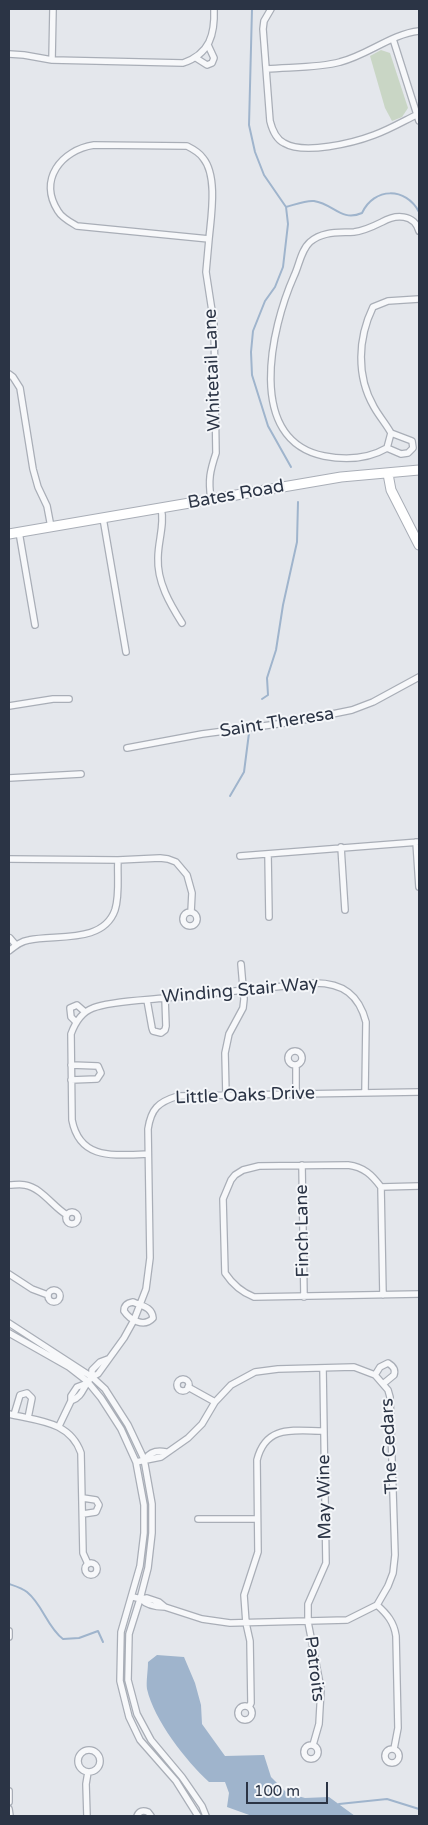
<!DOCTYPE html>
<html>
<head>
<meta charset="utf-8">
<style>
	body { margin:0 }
	#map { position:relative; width:428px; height:1825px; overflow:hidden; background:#e4e7ec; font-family:"Varela Round",sans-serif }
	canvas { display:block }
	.frame { position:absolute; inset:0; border:10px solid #2b3445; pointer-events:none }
	.scale { position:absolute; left:246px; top:1782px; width:82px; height:22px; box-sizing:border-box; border:2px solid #2b3445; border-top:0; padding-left:6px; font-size:15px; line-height:18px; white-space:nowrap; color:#2b3445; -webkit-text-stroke:4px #f4f6f9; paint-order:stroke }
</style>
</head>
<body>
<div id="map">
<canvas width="428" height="1825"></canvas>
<div class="frame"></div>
<div class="scale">100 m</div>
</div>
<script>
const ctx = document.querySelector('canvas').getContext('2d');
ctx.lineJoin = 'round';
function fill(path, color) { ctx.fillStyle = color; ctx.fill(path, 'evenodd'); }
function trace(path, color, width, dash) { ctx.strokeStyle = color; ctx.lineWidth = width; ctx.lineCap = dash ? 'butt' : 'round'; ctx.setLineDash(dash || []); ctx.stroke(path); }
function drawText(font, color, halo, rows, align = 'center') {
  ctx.font = font + ' "Varela Round",sans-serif'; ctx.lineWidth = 4; ctx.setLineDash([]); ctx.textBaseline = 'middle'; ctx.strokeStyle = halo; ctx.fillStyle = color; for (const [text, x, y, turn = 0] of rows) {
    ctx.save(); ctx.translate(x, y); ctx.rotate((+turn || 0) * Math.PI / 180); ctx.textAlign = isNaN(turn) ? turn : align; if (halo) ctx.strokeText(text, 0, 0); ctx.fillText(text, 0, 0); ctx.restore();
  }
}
const green = new Path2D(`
	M381,50L390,53L408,108L402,117L392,121L385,108L370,56Z`);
const water = new Path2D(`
	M157,1655L184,1657L195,1683L201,1705L202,1724L225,1756L264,1755L271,1777L287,1793L305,1798L329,1797L355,1816H252L227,1807L229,1793L225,1782H209C186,1761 154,1720 147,1689C146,1681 148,1671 148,1662Z`);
const stream = new Path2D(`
	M252,9L249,125L255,152L264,175L286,207L288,224L283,267L275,287L265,301L253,331L251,352L252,375L268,426L291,467
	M286,207C294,205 306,200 314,201C334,204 341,222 362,213C374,187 406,187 419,212
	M262,699L268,695L267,678L276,650L283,605L297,542L298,502
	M230,796L244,772L249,733
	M9,1584C15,1586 22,1588 27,1592C43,1605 47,1627 63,1639L79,1638L98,1631L103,1642
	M339,1804L387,1799L419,1809`);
const street = new Path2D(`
	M271,9L264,21L263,29L270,121C272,129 276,139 284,143C304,155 353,143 374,135C388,130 402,122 416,115
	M393,39L419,121
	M9,54L24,55L52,60L183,63C210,54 215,34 214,9
	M196,58L207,65L212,63L214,58L208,45
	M52,60L53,9
	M267,69C289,67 319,68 340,62C368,55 391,34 419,31
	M94,145L187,146C193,149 199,152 203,158C218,176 211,217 209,239L77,226C70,222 62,218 58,211C38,180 61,150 94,145Z
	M419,231C414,214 396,214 382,222C374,226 363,231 354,232C338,233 323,231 310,242C301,250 299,266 294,276C271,328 245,440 324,456C345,460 368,459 387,448L391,433C386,424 379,416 374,407C356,376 358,338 373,307L388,301L419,299
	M209,239L206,272L214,324L216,453C210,471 208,480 211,499
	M9,374L13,377L20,388L33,469L38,487L47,506L51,527
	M387,448L401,454L408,453L413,448L412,441L391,433
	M161,508C165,524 158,541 158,558C157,582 170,604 182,623
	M103,518L126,652
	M19,532L35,625
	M9,706L53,699H69
	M127,748L202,734L293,722L352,710L373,702L419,677
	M9,778L81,774
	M416,842L419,887
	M341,847L345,910
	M268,854L269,917
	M240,856L419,842
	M9,859L118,860L160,858L168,859L176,862L187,875L192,893L191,912
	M183 919a7 7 0 1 1 14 0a7 7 0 1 1-14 0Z
	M10,938L16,945
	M9,951C15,946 21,941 29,940C56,934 103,944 115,910C120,894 117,876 118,860
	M147,1000L152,1028L153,1031L161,1033L165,1030L166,1026L165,998
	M76,1022L71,1017L70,1008L77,1005L85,1012
	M288 1058a7 7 0 1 1 14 0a7 7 0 1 1-14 0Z
	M71,1065L98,1066L101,1073L97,1079L71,1080
	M296,1094V1065
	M226,1095L225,1053L229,1034L243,1008L244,999L241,964
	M148,1154C115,1155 80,1161 72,1120L71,1034C75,1023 82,1012 93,1008C109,1001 147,1000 165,998C215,993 265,988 315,983C343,983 359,995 366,1022L365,1092
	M302,1165L304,1297
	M9,1185C14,1185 20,1184 25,1185C42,1188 53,1207 67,1215
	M381,1187L419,1186
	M66 1218a6 6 0 1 1 12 0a6 6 0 1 1-12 0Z
	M9,1274L32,1289L48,1295
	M48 1296a6 6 0 1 1 12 0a6 6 0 1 1-12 0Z
	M383,1295L381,1187C372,1175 364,1167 348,1165L259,1166L243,1170L235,1175L231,1180L223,1199L225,1273C233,1285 241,1292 254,1297L419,1294
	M133,1302C142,1306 152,1307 153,1318C144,1328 130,1320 124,1311C124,1305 127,1303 133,1302Z
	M9,1323L92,1377L105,1389L128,1425L144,1459L152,1504V1533L148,1568L140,1599L129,1634L128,1680L137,1714L151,1740L182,1777L202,1806L206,1816
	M9,1333L69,1367L87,1381L101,1398L121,1429L136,1462L144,1505V1533L140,1566L121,1632L120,1681L129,1717L140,1740L176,1781L198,1816
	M375,1375L380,1367L388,1363C393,1366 396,1369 394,1375L383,1384
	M92,1376V1370L100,1362L108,1359
	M177 1385a6 6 0 1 1 12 0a6 6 0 1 1-12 0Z
	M188,1387L215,1402
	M71,1401V1396L77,1387L85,1384
	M9,1414C38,1421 70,1421 81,1453L83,1553L88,1564
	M14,1415L20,1395L27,1393L32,1398L28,1418
	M59,1426L71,1401C86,1396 83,1379 98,1374L124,1338L134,1320L146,1289L150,1258L148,1129C151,1109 158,1102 178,1096L419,1092
	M145,1459C150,1452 157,1450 166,1452
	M83,1498L96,1500L99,1505L96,1512L83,1514
	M198,1519H257
	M85 1569a6 6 0 1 1 12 0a6 6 0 1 1-12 0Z
	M133,1597L141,1599L147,1598L159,1602L165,1607L202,1619L230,1623L347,1620L377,1605L388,1586L393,1573L395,1555L390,1397L388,1390L375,1375L354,1367L278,1369L255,1372L231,1385L215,1402L202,1424L188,1438L161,1457L136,1462
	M141,1599C147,1606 157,1607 165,1607
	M377,1605C387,1614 394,1622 396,1636L398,1728L394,1749
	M9,1631V1637
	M238 1713a7 7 0 1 1 14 0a7 7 0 1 1-14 0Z
	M249,1707L251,1703L250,1641L246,1623L244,1595L258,1552L257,1460C266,1424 294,1431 324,1431
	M304 1752a7 7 0 1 1 14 0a7 7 0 1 1-14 0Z
	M313,1745L319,1724L321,1689L308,1622V1604L326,1563L323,1368
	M385 1756a7 7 0 1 1 14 0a7 7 0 1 1-14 0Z
	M78 1761a11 11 0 1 1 22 0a11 11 0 1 1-22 0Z
	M9,1791V1802
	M9,1809L10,1816
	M87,1816L86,1784L88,1772
	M137,1816C139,1811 143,1810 148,1812L151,1816`);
const secondary = new Path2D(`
	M388,474L391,490L419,545
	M9,534L341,477L419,470`);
const streetNames = [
	["Whitetail Lane",213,370,-92],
	["Bates Road",236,495,-10],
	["Saint Theresa",277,723,-9],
	["Winding Stair Way",240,991,-5],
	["Little Oaks Drive",245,1096,-2],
	["Finch Lane",303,1231,-91],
	["The Cedars",390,1446,-93],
	["May Wine",325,1497,-91],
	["Patroits",314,1669,83]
];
fill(green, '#c9d6c5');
fill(water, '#9fb4cc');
trace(stream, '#9fb4cc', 2);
trace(street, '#a9aeb7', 8);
trace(secondary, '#a9aeb7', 11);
trace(street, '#f7f8fa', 5.5);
trace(secondary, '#fff', 9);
drawText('18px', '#2b3445', '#f4f6f9', streetNames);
</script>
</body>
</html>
